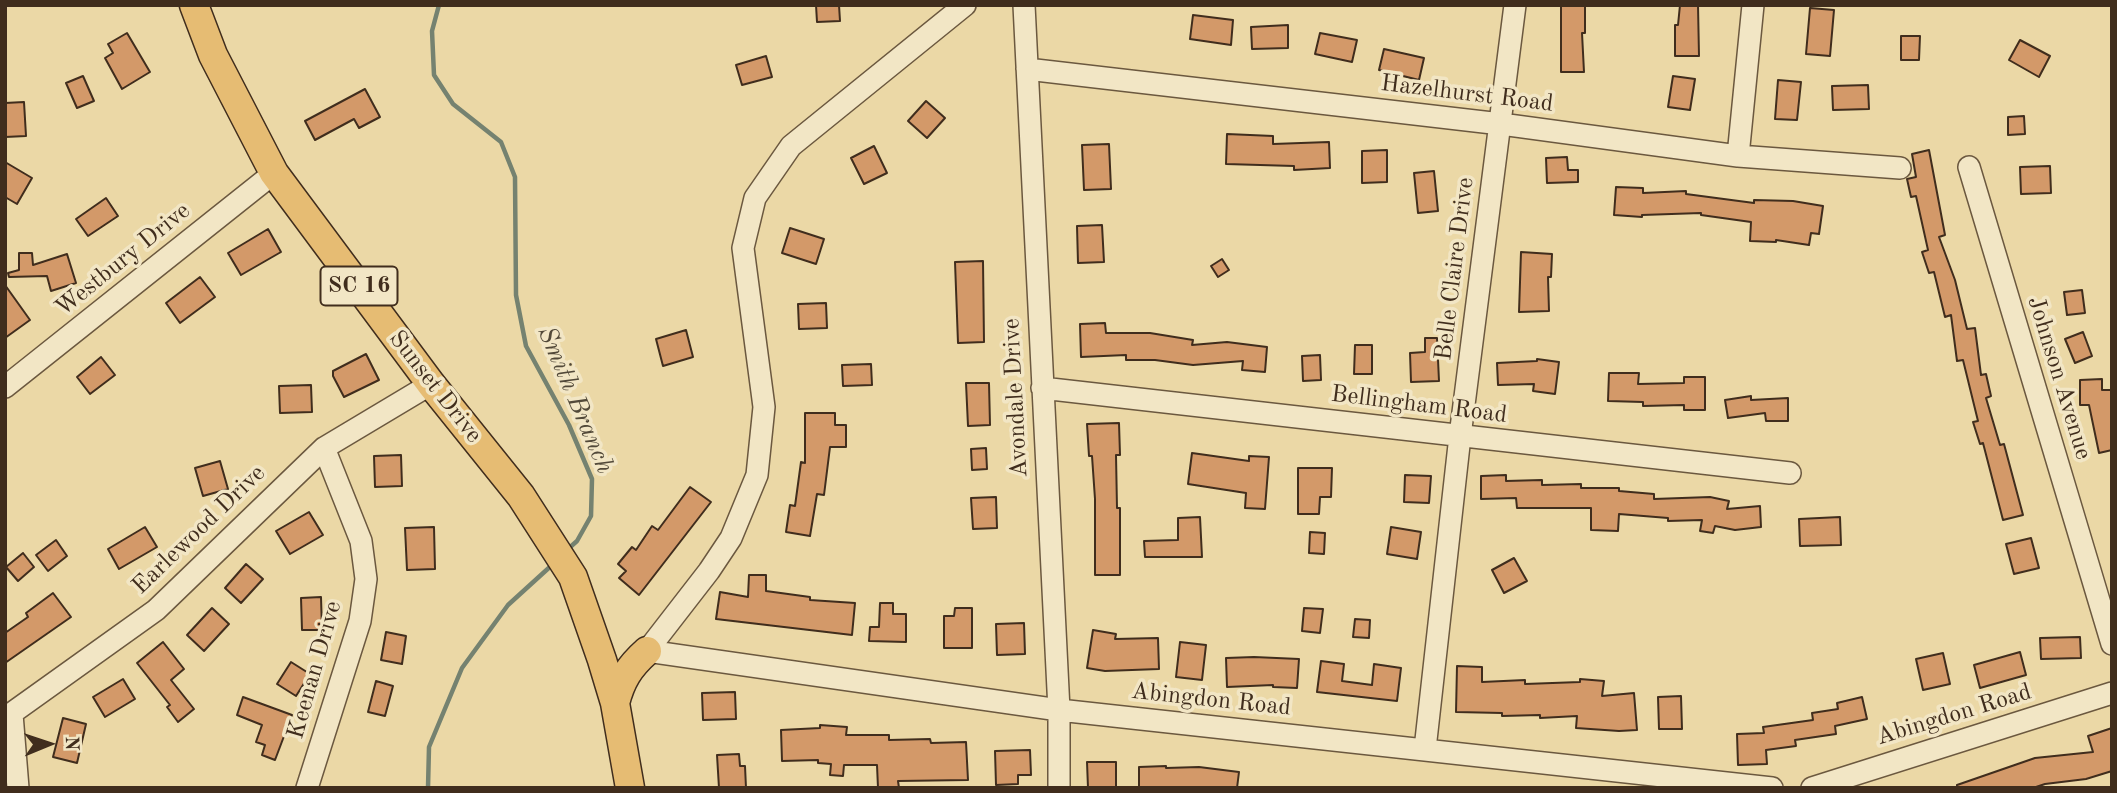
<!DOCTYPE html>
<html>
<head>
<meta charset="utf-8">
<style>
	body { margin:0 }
	#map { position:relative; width:2117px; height:793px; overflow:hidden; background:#ebd8a6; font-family:"Old Standard TT",serif }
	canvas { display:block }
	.frame { position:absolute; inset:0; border:7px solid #402d1d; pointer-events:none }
	.north { position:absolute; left:14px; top:709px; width:70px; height:70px; -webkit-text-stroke:5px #f2e6c5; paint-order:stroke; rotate:88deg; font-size:19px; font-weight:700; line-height:28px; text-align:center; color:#402d1d }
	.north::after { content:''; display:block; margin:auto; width:24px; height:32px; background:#402d1d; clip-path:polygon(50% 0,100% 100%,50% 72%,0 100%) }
</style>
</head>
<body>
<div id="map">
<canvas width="2117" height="793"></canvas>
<div class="frame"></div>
<div class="north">N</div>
</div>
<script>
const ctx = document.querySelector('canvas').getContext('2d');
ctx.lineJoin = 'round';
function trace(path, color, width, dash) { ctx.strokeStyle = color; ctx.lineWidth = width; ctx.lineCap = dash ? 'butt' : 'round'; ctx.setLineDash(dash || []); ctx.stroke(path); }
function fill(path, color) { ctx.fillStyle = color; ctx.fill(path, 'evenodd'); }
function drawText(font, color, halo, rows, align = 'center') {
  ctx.font = font + ' "Old Standard TT",serif'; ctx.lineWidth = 7; ctx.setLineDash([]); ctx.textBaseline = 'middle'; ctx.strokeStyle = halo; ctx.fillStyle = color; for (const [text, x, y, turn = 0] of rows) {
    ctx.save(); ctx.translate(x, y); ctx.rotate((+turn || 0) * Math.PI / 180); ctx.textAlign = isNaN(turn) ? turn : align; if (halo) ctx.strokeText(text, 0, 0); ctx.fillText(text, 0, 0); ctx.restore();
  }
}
const stream = new Path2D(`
	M439,5L432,31L434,75L453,104L501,142L515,177L516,295L526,346L569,425L592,479L591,516L577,541L568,549
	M428,788L429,747L462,668L508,605L552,565`);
const building = new Path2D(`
	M816,5H839L840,21L817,22Z
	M1561,5H1585V33H1582L1584,72H1561Z
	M1680,5H1698L1699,56H1675V25H1678Z
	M1810,8L1834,10L1830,56L1806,54Z
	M1193,15L1233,20L1231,45L1190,39Z
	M1288,25V48L1252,49L1251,27Z
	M127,33L150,72L122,89L105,58L113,53L108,44Z
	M1320,33L1357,40L1352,62L1315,54Z
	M1901,36H1920L1919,60H1901Z
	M2020,40L2050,56L2039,77L2009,60Z
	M1384,49L1424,58L1419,80L1379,70Z
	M766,56L772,77L742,85L736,65Z
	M83,76L94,101L77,108L66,83Z
	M1673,76L1695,79L1690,110L1668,107Z
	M1778,80L1801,82L1797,120L1775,119Z
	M1868,85L1869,109L1833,110L1832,86Z
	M365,89L380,117L359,128L354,119L315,140L305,121Z
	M926,101L945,118L927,138L908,121Z
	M24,102L26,136L5,137V103Z
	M2024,116L2025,134L2008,135V117Z
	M1227,134L1273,136V144L1329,142L1330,168L1294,170V166L1226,164Z
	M1109,144L1111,189L1084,190L1082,145Z
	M874,146L887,173L864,184L851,158Z
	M1387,150V182L1362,183V151Z
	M1929,150L1945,235L1939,237L1955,280L1967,329L1975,328L1981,375L1986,374L1991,396L1986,398L2000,445L2004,444L2023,515L2003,520L1983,443L1980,444L1973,422L1978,421L1963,360L1957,361L1951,315L1945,317L1934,272L1929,273L1922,252L1928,250L1916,196L1911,197L1907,179L1916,177L1912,154Z
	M1567,157L1568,170H1578V182L1547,183L1546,158Z
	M5,162L32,178L17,204L5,197Z
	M2050,166L2051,193L2021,194L2020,167Z
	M1434,171L1438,211L1418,213L1414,173Z
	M1616,187L1643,188V193L1686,191V194L1754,203V200L1793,201L1823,206L1819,234L1811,233L1809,245L1776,240V242L1750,241L1751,222L1701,215V213L1642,215V217L1614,215Z
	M106,198L118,216L88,236L76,219Z
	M1102,225L1104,262L1078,263L1077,226Z
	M790,228L824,239L816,264L782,253Z
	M268,229L281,252L241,275L228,253Z
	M1521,252L1552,254L1551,277H1548L1549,311L1519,312Z
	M19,253H32L33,265L67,254L76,283L51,291L47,276L9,277L8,273L19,270Z
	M1222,259L1229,270L1218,277L1211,266Z
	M983,261L984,342L958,343L955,262Z
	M200,277L215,297L180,323L166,303Z
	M5,285L30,320L5,338Z
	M2082,290L2085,313L2067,315L2064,292Z
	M826,303L827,328L799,329L798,304Z
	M1105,323L1106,333H1150L1193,340L1192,345L1227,342L1267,347L1265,372L1242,370L1243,361L1193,365L1155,360H1126V355L1081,357L1080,324Z
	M686,330L693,357L663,366L656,339Z
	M2083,332L2092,356L2075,363L2065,339Z
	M1425,338H1437L1439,381L1411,382L1410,353L1425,352Z
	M1355,345H1372V374H1354Z
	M366,354L379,380L344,397L333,376V371Z
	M1320,355L1321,380L1303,381L1302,356Z
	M101,357L115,375L90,394L77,377Z
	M1537,359L1559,362L1555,394L1533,391L1534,384L1498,385L1497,363L1537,361Z
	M871,364L872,385L843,386L842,365Z
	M1609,373H1639L1638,384L1684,383V377H1705V410H1684V405L1643,406V402L1608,401Z
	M2102,379V390H2112V450L2099,453L2089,405H2080V380Z
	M966,383H989L990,425L968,426Z
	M311,385L312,412L280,413L279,386Z
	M1751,396V400L1788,398V421H1766L1765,413L1728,418L1725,400Z
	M805,413H835V425H846V447H830L824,495L817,494L810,536L786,532L790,505L795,506L801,462L805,463Z
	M1119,423L1120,455H1116L1117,508H1120V575H1095V499L1092,456H1089L1087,424Z
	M986,448L987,469L972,470L971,449Z
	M1192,453L1249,461V456L1269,457L1265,509L1245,508L1246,493L1188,484Z
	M401,455L402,486L375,487L374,456Z
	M220,461L228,489L203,496L195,468Z
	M1298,468H1332L1331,497H1320L1319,514H1298Z
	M1405,475L1431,476L1429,503L1404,502Z
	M1506,475V481L1542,480V485L1581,484V488H1619V491L1654,494V499L1710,497L1729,501L1727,509L1760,506L1761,527L1735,530L1715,526L1713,533L1700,531L1702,520L1668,521V518L1619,514L1618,531L1591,530V508H1517L1516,498L1481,499V476Z
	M690,487L711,502L639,595L619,578L626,571L618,564L632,547L636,550L652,526L658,530Z
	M996,497L997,528L973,529L971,498Z
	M309,512L323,535L290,554L276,531Z
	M1200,517L1202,557H1145L1144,541L1178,540V518Z
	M1840,517L1841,545L1800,546L1799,519Z
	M145,527L157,547L119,569L108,549Z
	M434,527L435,569L407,570L405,528Z
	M1391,527L1421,532L1417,559L1387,554Z
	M1310,532L1325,533L1324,554L1309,553Z
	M2031,538L2039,568L2014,574L2006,544Z
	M56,540L67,556L48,571L36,555Z
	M23,553L34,567L18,581L6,567Z
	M1514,558L1527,581L1504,593L1492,570Z
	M246,564L263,579L241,603L225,588Z
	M749,575H766V591L810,597V600L855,603L852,635L716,619L720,592L748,597Z
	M53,593L71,617L5,663V633L28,617L26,613Z
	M321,597L322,630H302L301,598Z
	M880,603H893V614H906V642L869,641L870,627H879Z
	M212,608L229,624L204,651L187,635Z
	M955,608H972V648H944V616H954Z
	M1304,608L1323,609L1320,633L1302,631Z
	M1355,619L1370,620L1369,638L1353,637Z
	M1024,623L1025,654L997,655L996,624Z
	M1093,630L1116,634L1115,639L1158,638L1159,669L1105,671L1087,668Z
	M386,632L406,636L402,664L381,660Z
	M2080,637L2081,658L2041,659L2040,638Z
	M163,642L184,669L171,680L194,709L178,722L167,707L170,705L137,663Z
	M1180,642L1206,645L1202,680L1176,677Z
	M2020,652L2026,675L1980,688L1974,665Z
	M1943,653L1950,684L1923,690L1916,659Z
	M1254,657L1299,659L1297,688L1273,687V685L1227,687L1226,658Z
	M1321,661L1344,664L1342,681L1372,685L1374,664L1401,668L1397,701L1317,692Z
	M291,662L310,674L296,696L277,684Z
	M1457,666L1482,667V682L1525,680V684L1580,682V679L1604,681L1602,696L1634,693L1637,730L1619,731L1576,728L1577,716L1540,718V715L1502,716V713L1456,712Z
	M123,679L135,699L105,717L93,697Z
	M376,681L393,686L385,716L368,712Z
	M735,692L736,719L703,720L702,693Z
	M1681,696L1682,729H1659L1658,697Z
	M243,697L292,715L275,760L262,755L265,745L256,742L262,725L237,715Z
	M1862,697L1867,719L1835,726L1836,734L1795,740L1796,746L1766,750L1767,764L1738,765L1737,734L1764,733L1763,727L1813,720L1812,713L1838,709L1837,703Z
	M63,718L86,724L77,763L53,757Z
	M820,725L847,727L846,735H889V740L930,739L931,743L966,742L968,780L898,781L899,788H878L877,765H844L843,776L830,775L831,764L818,763V760L782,761L781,730L820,728Z
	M2112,728V771L2086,779L2045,784L2033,788H1957V785L2035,758L2093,752L2088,736Z
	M1030,750L1031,775H1018V784L996,785L995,751Z
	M739,754L740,766H745L746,788H719L717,755Z
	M1087,762H1116V788H1088Z
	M1166,766V768L1199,767L1239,772L1237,788H1139V767Z`);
const minor = new Path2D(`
	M965,5L791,146L755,198L743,248L764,407L757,475L731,538L709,571L647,651L1059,710L1772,788
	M1024,5L1059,710V788
	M1027,69L1501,124L1738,156L1900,168
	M1738,156L1753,5
	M1969,167L2112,644
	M5,387L274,173
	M1042,388L1790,473
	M12,714L18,788
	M5,718L156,610L324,448L431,384
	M1425,749L1460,436L1515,5
	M307,788L360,621L366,579L361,541L324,448
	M1812,788L2112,693`);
const major = new Path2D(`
	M194,5L213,55L274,173L431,384L521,496L573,577L602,660L615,703L630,788
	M615,703C621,680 629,667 647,651`);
const shields = [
	[359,286,77]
];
const shieldNames = [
	["SC 16",359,286]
];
const streetNames = [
	["Hazelhurst Road",1467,94,7],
	["Westbury Drive",123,260,-39],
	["Belle Claire Drive",1455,269,-83],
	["Johnson Avenue",2059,378,73],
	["Sunset Drive",435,387,52],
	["Avondale Drive",1016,398,-93],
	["Bellingham Road",1419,405,7],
	["Earlewood Drive",199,530,-44],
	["Keenan Drive",315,670,-74],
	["Abingdon Road",1211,700,6],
	["Abingdon Road",1954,715,-17]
];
const waterNames = [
	["Smith Branch",575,400,67]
];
trace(stream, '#758270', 4.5);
fill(building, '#d39969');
trace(building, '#402d1d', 2);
trace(minor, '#6b583f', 24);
trace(major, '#402d1d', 31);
trace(minor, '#f2e6c5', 21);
trace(major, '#e6bc73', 28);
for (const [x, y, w] of shields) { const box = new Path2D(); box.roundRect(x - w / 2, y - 19.5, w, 39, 5); ctx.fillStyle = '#f2e6c5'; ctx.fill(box); trace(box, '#402d1d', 2); }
drawText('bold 23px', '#402d1d', null, shieldNames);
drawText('24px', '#402d1d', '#f2e6c5', streetNames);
drawText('italic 26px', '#524939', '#f2e6c5', waterNames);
</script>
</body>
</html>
